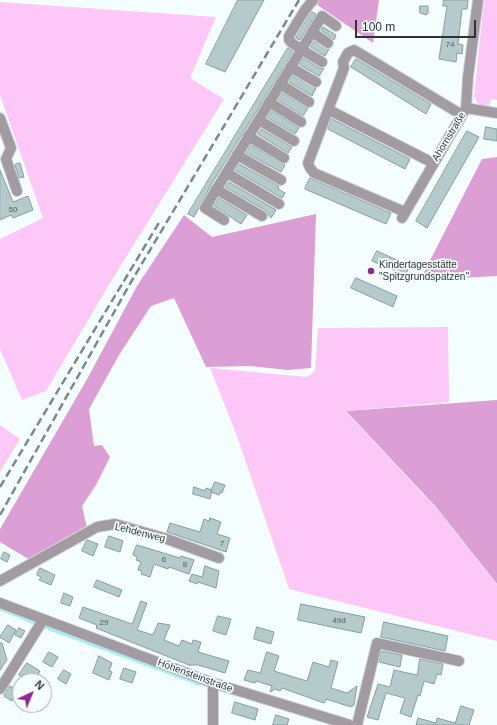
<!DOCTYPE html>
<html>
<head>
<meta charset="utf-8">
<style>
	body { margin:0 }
	#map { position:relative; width:497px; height:725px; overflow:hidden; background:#f5fefe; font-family:Arial,sans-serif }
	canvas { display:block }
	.north { position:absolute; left:12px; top:673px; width:40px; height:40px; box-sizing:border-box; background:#f5fefe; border:1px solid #a5aeae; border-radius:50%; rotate:44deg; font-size:11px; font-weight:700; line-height:16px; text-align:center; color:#2c3535 }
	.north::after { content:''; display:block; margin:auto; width:14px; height:18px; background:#8f278c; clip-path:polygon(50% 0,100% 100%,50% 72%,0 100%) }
	.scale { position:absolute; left:355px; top:20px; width:121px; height:18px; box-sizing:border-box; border:2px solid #2c3535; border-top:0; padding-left:5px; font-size:12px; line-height:14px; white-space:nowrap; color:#2c3535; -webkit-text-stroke:3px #f5fefe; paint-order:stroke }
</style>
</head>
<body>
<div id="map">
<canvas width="497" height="725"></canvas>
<div class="north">N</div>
<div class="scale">100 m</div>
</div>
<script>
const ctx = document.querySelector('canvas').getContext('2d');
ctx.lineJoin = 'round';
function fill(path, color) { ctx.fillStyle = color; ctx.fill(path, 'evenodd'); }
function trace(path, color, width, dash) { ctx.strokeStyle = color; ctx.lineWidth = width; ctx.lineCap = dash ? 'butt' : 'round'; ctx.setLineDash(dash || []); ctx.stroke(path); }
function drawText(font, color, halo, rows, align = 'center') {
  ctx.font = font + ' Arial,sans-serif'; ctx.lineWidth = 3.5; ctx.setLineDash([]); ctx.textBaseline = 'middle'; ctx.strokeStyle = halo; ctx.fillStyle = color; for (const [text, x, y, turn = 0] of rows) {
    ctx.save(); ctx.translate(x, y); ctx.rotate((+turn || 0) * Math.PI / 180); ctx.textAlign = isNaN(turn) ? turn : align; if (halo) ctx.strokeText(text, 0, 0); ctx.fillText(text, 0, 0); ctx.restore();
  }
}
const green = new Path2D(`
	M484,0H497V100L491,99L489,107L479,105L474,96Z
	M0,2L216,17L190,78L224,99L110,283L46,391L22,400L0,349V239L43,218L0,95Z
	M448,327L449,402L345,411L436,508L497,585V641L289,589L237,436L210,368L307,377L315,371L318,328Z
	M0,425L20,439L0,472Z`);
const forest = new Path2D(`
	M310,0H379L373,43Z
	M497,157V276L420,280L482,159Z
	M316,214L311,368L288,370L250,366L206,367L174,298L151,306L119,355L89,409L94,446L102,445L110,457L96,485L82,506L87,528L30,560L0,542V529L86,381L137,286L184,215L212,237Z
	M497,400V584L436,507L346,411Z`);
const stream = new Path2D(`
	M0,609L37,624
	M42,626L199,684`);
const building = new Path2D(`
	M238,0H264L225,72L206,64Z
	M444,0H468L467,9H462L458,44L463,45L462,54L457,53L456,62L439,59L447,6H443Z
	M420,6H428V13L426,15L420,13Z
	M312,12L316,14L300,40L296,38Z
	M323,27L336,35L334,40L321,30Z
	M314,41L329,49L325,56L311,47Z
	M288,48L293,52L211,185L194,217L188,214Z
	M304,58L319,68H324L319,76L300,65Z
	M356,59L431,104L426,114L351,67Z
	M293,76L316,88L312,96L289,82Z
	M283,93L308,108L303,116L278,100Z
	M272,111L299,128L295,134L268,118Z
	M332,119L410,159L405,169L328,129Z
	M486,127L497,129V141L484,139Z
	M261,129L292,147L288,153L258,134Z
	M467,131L479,137L427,228L416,221Z
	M251,145L285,165L281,172L246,153Z
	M20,163L24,177L19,178L15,165Z
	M239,164L279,186L278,189L285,193L282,198L235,170Z
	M0,170L13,202L28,196L33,210L13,218L11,215L0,220Z
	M310,178L391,213L386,224L305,189Z
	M229,182L276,210L271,218L265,210L225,187Z
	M219,198L247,215L241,224L214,206Z
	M377,251L410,266L405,275L372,261Z
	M356,278L397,296L393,307L351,288Z
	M215,482L225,485L222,493L220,492L219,495L211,492Z
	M194,487L205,491L206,488L212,490L210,499L193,494Z
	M210,518L221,522L217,534L230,538L226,552L167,532L170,523L200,532L204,519L209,521Z
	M109,536L123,541L120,552L105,547Z
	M87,540L98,544L93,556L82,551Z
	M137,545L180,558L181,556L194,560L189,574L169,567L168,569L154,564L150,577L141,574L142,571L138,570L141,562L136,560L137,557L133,555Z
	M4,552L10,555L7,562L1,559Z
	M205,566L219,571L216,588L198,582L197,584L189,581L192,574L202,577Z
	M40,568L55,575L51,585L39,580L41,577L37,575Z
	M97,580L122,590L119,597L94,587Z
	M64,593L73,597L70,606L61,603Z
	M141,601L147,603L137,630L153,635L158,623L170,625L164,640L179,646L182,640L192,644L193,640L201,642L198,652L229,661L225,673L198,665H189L96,628L97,625L79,618L83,607L132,624Z
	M301,604L365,617L361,633L298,620Z
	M218,616L231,619L226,635L213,631Z
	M384,622L448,636L445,651L381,637Z
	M8,625L16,630L9,643L0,637Z
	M257,627L274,632L271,644L254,639Z
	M19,628L25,631L21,638L15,635Z
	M0,643H2L7,660L0,670Z
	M382,651L402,655L400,667L379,662Z
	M49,652L58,657L52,667L43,662Z
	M267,652L279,656L274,671L307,681L313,662L329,667L331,660L338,662L331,688L347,693L357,686L354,705L351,707L326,699L324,703L282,688L280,691L275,689L270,692L272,686L256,681L255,683L244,680L248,670L260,673Z
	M99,656L112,663L109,671L112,672L109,680L93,673Z
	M420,659L443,664L441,675L437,674L434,684L424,681L420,696L418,695L411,717L400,713L405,698L386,693L378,720L367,717L378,684L390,687L394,670L417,675Z
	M27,663L40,671L36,678L32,676L30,681L19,675Z
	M124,668L136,672L132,683L120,679Z
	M64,670L71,674L66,684L58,679Z
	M10,686L18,691L12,701L4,696Z
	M235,702L258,709L255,720L232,713Z
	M461,706L474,710L469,725H416L418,718L436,723L437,718L455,723Z
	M276,715L289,719L287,725H273Z`);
const minor = new Path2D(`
	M313,0L305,10L289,36V40L293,44L322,62
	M312,32L328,43
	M290,67L316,82
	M280,84L309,102
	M269,102L301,122
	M466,108L497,113
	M329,110L433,163
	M0,118L11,148L6,159L17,191
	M259,120L294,141
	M248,136L284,158
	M237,155L281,180
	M227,173L279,204
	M216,189L262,216
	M405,212L314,173L310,168L308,163L344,68L343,62L348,53L354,50L462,115
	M402,218L466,108L468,77L478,0
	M224,220L205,208L322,16L336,26
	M0,581L97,527L115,524L164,538L219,558
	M0,603L213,683L350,725
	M0,689L43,620
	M213,725V683
	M357,725L377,643L459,661`);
const rail = new Path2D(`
	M0,487L160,221
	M0,515L131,282L299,0`);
const markers = [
	[371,271,4,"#8f278c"]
];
const numberNames = [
	["74",450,45],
	["50",13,210],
	["7",222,544],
	["6",164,560],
	["8",185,565],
	["49d",339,621],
	["29",104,623]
];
const streetNames = [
	["Ahornstraße",449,137,-59],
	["Lehdenweg",140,533,14],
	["Hohensteinstraße",195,676,20]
];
const poiNames = [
	["Kindertagesstätte",379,265],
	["\"Spitzgrundspatzen\"",379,277]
];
fill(green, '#fdc8f8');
fill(forest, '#db9fd6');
trace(stream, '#89f6fb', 2.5);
fill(building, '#b4cacb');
trace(building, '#889d9e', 1);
trace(minor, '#d1dada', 12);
trace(minor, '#a29ba1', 10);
trace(rail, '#7f8888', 2.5, [8, 4]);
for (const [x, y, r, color] of markers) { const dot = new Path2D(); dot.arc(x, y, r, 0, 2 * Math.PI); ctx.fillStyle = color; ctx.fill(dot); trace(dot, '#f5fefe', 1.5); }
drawText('8px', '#4e5a5a', null, numberNames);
drawText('10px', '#2c3535', '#f5fefe', streetNames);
drawText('10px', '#2c3535', '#f5fefe', poiNames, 'left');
</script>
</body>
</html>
